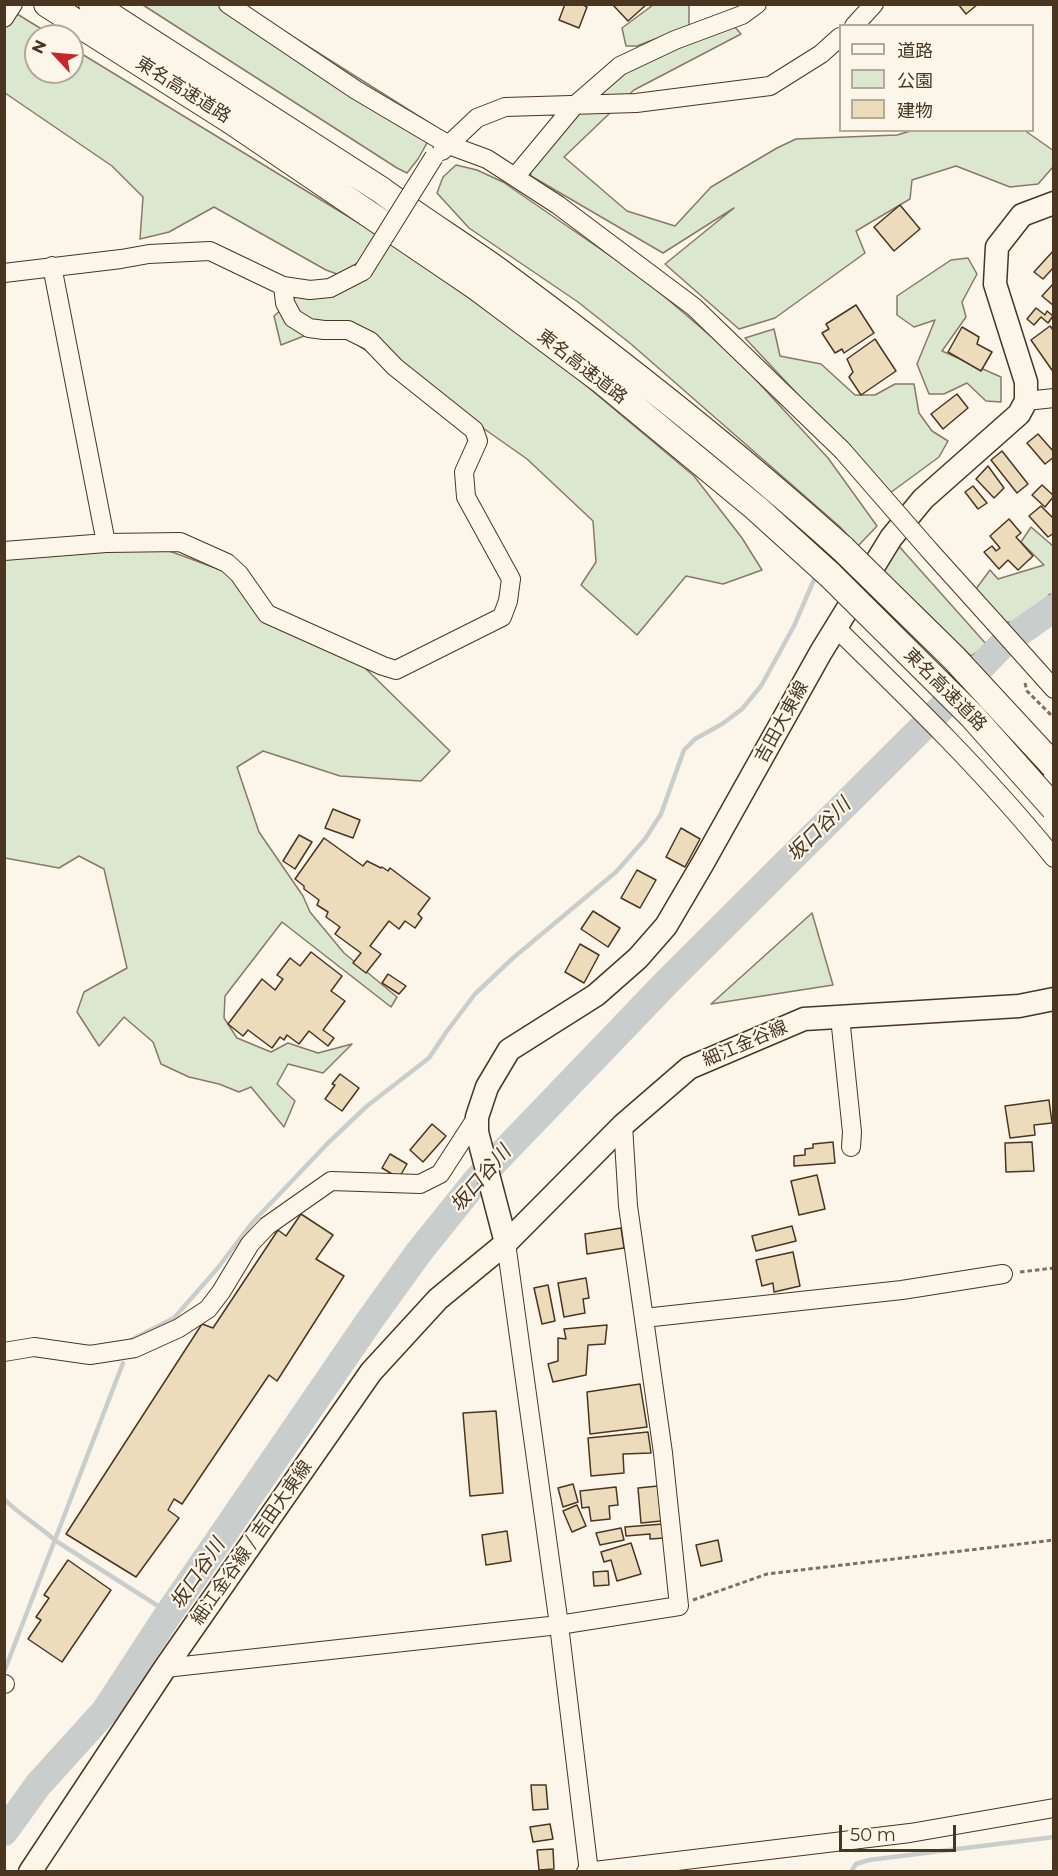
<!DOCTYPE html>
<html>
<head>
<meta charset="utf-8">
<style>
	body { margin:0 }
	#map { position:relative; width:1058px; height:1876px; overflow:hidden; background:#fbf6e9; font-family:Montserrat,"Noto Sans JP",sans-serif }
	canvas { display:block }
	.frame { position:absolute; inset:0; border:6px solid #4a3520; pointer-events:none }
	.legend { position:absolute; left:839px; top:24px; width:195px; height:108px; box-sizing:border-box; background:#fbf6e9; border:2px solid #b4a999; margin:0; padding:8px 10px; list-style:none; font-size:18px; color:#4a3520 }
	.legend li { display:flex; align-items:center; gap:12px; height:30px }
	.legend b { width:30px; border:2px solid #b4a999 }
	.north { position:absolute; left:24px; top:24px; width:60px; height:60px; box-sizing:border-box; background:#fbf6e9; border:2px solid #b4a999; border-radius:50%; rotate:296deg; font-size:16px; font-weight:700; line-height:24px; text-align:center; color:#4a3520 }
	.north::after { content:''; display:block; margin:auto; width:21px; height:27px; background:#c62828; clip-path:polygon(50% 0,100% 100%,50% 72%,0 100%) }
	.scale { position:absolute; left:839px; top:1825px; width:117px; height:27px; box-sizing:border-box; border:3px solid #4a3520; border-top:0; padding-left:8px; font-size:18px; line-height:21px; white-space:nowrap; color:#4a3520; -webkit-text-stroke:4px #fbf6e9; paint-order:stroke }
</style>
</head>
<body>
<div id="map">
<canvas width="1058" height="1876"></canvas>
<div class="frame"></div>
<ul class="legend">
<li><b style="height:8px;background:#fbf6e9"></b>道路</li>
<li><b style="height:16px;background:#dce7d0"></b>公園</li>
<li><b style="height:16px;background:#ecdcbc"></b>建物</li>
</ul>
<div class="north">N</div>
<div class="scale">50 m</div>
</div>
<script>
const ctx = document.querySelector('canvas').getContext('2d');
ctx.lineJoin = 'round';
function fill(path, color) { ctx.fillStyle = color; ctx.fill(path, 'evenodd'); }
function trace(path, color, width, dash) { ctx.strokeStyle = color; ctx.lineWidth = width; ctx.lineCap = dash ? 'butt' : 'round'; ctx.setLineDash(dash || []); ctx.stroke(path); }
function drawText(font, color, halo, rows, align = 'center') {
  ctx.font = font + ' Montserrat,"Noto Sans JP",sans-serif'; ctx.lineWidth = 4.5; ctx.setLineDash([]); ctx.textBaseline = 'middle'; ctx.strokeStyle = halo; ctx.fillStyle = color; for (const [text, x, y, turn = 0] of rows) {
    ctx.save(); ctx.translate(x, y); ctx.rotate((+turn || 0) * Math.PI / 180); ctx.textAlign = isNaN(turn) ? turn : align; if (halo) ctx.strokeText(text, 0, 0); ctx.fillText(text, 0, 0); ctx.restore();
  }
}
const green = new Path2D(`
	M143,5H237L252,11L436,127L418,159L407,173L397,168Z
	M653,5H689V26L637,46H626L622,28Z
	M4,6L53,36H36V72H72V48L390,242L552,357L694,476L742,538L762,570L723,584L686,576L637,635L581,585L596,562L593,521L527,459L429,390L345,337L309,334L281,345L274,316L296,297L348,278L326,270L214,207L169,232L140,239L143,197L112,166L5,93Z
	M734,26L741,34L634,90L564,157L627,211L675,226L711,187L777,148L796,139L897,135L914,130H1024L1054,151L1053,167L1038,184L1010,187L956,166L912,180L910,199L856,231L865,253L775,318L739,329L665,264L734,208L663,253L531,176L530,165L629,62Z
	M456,165L477,170L503,182L644,279L734,356L828,458L877,526L858,546L839,526L631,344L578,302L469,228L437,193L443,177Z
	M968,258L977,274L962,302L966,317L942,351L1001,377V402L986,401L967,383L944,394H929L917,364L935,320L914,327L897,315V296L951,260Z
	M774,329L780,356L821,364L855,395H875L895,384H914L919,413L932,431L948,441L939,457L890,493L745,338Z
	M1031,527L1053,546V599L1050,594L1023,623L1005,622L976,589L990,570L998,579L1044,565L1021,542Z
	M145,542L229,573L288,632L363,666L450,751L421,781L340,776L263,751L237,767L259,832L303,896L310,912L344,953L397,997L391,1007L282,922L225,996L224,1018L237,1038L271,1052L288,1043L318,1053L352,1044L323,1073L288,1064L277,1084L295,1101L284,1127L251,1087L239,1092L219,1084L189,1077L161,1064L153,1042L124,1017L99,1046L77,1012L84,992L127,968L104,869L79,856L59,868L5,858L4,548Z
	M897,544L987,645L971,656L876,563Z
	M812,913L833,985L711,1004Z`);
const stream = new Path2D(`
	M131,1340L174,1318L217,1269L252,1223L328,1143L367,1106L429,1058L447,1031L475,994L513,958L616,872L645,839L661,814L684,750L695,739L722,724L742,709L761,686L794,626L816,575
	M4,1499C20,1515 39,1526 56,1541L169,1613
	M4,1672L123,1363
	M851,1872L856,1864L869,1860L1054,1837`);
const river = new Path2D(`
	M4,1832L38,1785L105,1711L169,1613L372,1317L419,1252L476,1181L667,982L925,725L1003,644L1054,608`);
const building = new Path2D(`
	M565,4H581L587,7L579,28L559,20Z
	M614,4H647L628,21L613,5Z
	M958,4H978L966,14Z
	M900,205L920,229L894,251L874,227Z
	M1054,250V267L1043,279L1034,272Z
	M1054,283V306L1042,296Z
	M856,305L874,333L844,353L842,349L835,353L822,333L829,329L826,324Z
	M1036,308L1045,315L1047,311L1053,316L1048,323L1041,317L1034,325L1027,319Z
	M1050,326L1054,331V373L1031,340Z
	M962,327L979,337L977,344L992,352L981,371L948,352Z
	M875,339L896,371L861,395L849,377L853,372L847,359Z
	M957,394L968,408L943,429L931,414Z
	M1038,434L1054,452V457L1045,464L1027,443Z
	M1002,451L1028,484L1017,493L991,460Z
	M988,466L1004,488L994,498L976,479Z
	M1042,485L1054,496L1045,507L1032,495Z
	M973,486L987,503L978,509L965,492Z
	M1041,506L1054,519V533L1048,537L1029,516Z
	M1009,519L1021,533L1016,537L1033,556L1018,570L1008,560L999,569L984,552L992,546L996,551L1000,548L990,536Z
	M333,809L360,820L353,838L325,828Z
	M681,828L700,839L685,867L666,857Z
	M299,835L312,842L295,869L283,861Z
	M324,838L363,866L367,861L381,868L382,867L388,871L390,868L430,898L418,914L422,918L415,928L405,921L399,929L389,921L370,946L381,954L366,973L353,963L361,953L335,934L340,927L326,917L328,912L317,905L319,900L304,889V886L295,879Z
	M637,870L656,880L640,908L621,898Z
	M593,911L620,928L608,947L581,929Z
	M580,944L599,955L584,983L565,972Z
	M311,952L342,976L331,991L345,1001L323,1030L334,1038L328,1046L309,1031L299,1044L287,1035L284,1040L280,1037L272,1048L248,1030L243,1036L228,1024L262,979L275,990L283,979L277,975L290,958L300,966Z
	M388,974L406,986L399,994L382,983Z
	M340,1074L359,1088L342,1111L325,1099L335,1085L332,1084Z
	M1049,1100L1052,1123L1034,1125L1035,1135L1010,1138L1005,1106Z
	M432,1124L446,1136L423,1162L410,1150Z
	M833,1142L835,1163L794,1166V1156L805,1155V1149L813,1148V1144Z
	M1032,1142L1034,1171L1006,1172L1005,1143Z
	M390,1154L407,1164L399,1178L382,1168Z
	M817,1175L825,1209L799,1215L791,1181Z
	M301,1214L333,1235L316,1259L344,1276L277,1381L269,1375L182,1504L174,1499L168,1510L179,1518L136,1577L66,1534L202,1324L213,1328L278,1230L286,1236Z
	M792,1226L796,1241L756,1251L752,1236Z
	M621,1228L624,1248L587,1254L585,1234Z
	M793,1252L800,1286L774,1292L773,1283L762,1286L756,1260Z
	M586,1278L589,1298L583,1299L585,1313L564,1317L558,1283Z
	M548,1285L555,1321L542,1324L534,1288Z
	M607,1325L605,1344L588,1345L586,1375L553,1382L548,1364L558,1361V1338L566,1339L564,1329Z
	M640,1384L647,1427L590,1434L587,1392Z
	M496,1411L503,1493L470,1496L463,1413Z
	M648,1432L651,1453L623,1454L624,1473L591,1476L588,1438Z
	M573,1484L578,1502L563,1507L558,1488Z
	M658,1486L661,1521L641,1523L638,1488Z
	M616,1487L618,1505L609,1506L610,1519L591,1521L589,1507L582,1508L580,1491Z
	M577,1505L586,1526L572,1532L563,1511Z
	M663,1524L664,1538L650,1539V1534L626,1536L625,1527Z
	M621,1528L624,1540L600,1545L596,1533Z
	M507,1531L511,1561L486,1565L482,1535Z
	M718,1540L722,1561L701,1566L696,1545Z
	M631,1543L641,1574L617,1581L611,1560L604,1562L601,1552Z
	M68,1560L111,1590L62,1662L28,1639L41,1620L36,1617L49,1598L44,1595Z
	M608,1571L609,1585L594,1586L593,1572Z
	M531,1785H546L548,1809L533,1810Z
	M550,1824L553,1839L533,1842L530,1827Z
	M553,1849L554,1869L539,1870L537,1850Z`);
const path = new Path2D(`
	M1025,683L1027,691L1054,718
	M1020,1272L1054,1268
	M693,1600L767,1574L1054,1540`);
const minor = new Path2D(`
	M228,4L356,90L449,145L487,159L558,205L694,307L842,450
	M4,18L13,4
	M854,26L874,4
	M442,151L477,118L505,107L636,103L770,86L821,54L840,37
	M515,177L574,106L620,66L675,40L742,15L757,4
	M52,266L106,543
	M4,273L121,259L149,254L210,251L283,286L310,290L330,288L363,271
	M1026,401L1054,398
	M4,551L106,543L180,542L227,563L239,574L267,614L383,666L396,670L502,617L508,601L511,579L466,497L464,472L478,441L474,430L395,367L370,341L348,330H324L309,328L293,318L285,303L283,286
	M930,551L994,622
	M835,627C911,701 987,775 1054,858
	M1037,670L1054,689
	M840,1017L852,1132L851,1147
	M506,1243L559,1625L589,1872
	M644,1318L902,1290L1003,1274
	M4,1352L34,1347L90,1355L135,1348L179,1328L208,1309L221,1292L250,1244L267,1226L331,1181L420,1184L440,1174L477,1117
	M165,1668L559,1625L679,1606L663,1453L628,1206L623,1125
	M4,1684H5
	M586,1872L910,1833L1054,1808`);
const major = new Path2D(`
	M506,1243L477,1132V1117L487,1087L509,1050L596,995L638,958L666,926L703,863L821,652L891,538L923,499L1019,414L1026,401V382L995,284L997,247L1022,215L1054,203
	M30,1872L165,1668L371,1372L438,1299L506,1243L623,1125L689,1068L804,1019L1019,1006L1054,999`);
const highway = new Path2D(`
	M47,4L230,120L478,288L601,380L756,508L830,575
	M92,4L381,190C419,218 459,243 497,270C616,358 733,450 843,549`);
const minorBridge = new Path2D(`
	M363,271L434,157
	M842,450L930,551
	M994,622L1037,670`);
const highwayBridge = new Path2D(`
	M843,549L954,658L1054,766
	M830,575L972,716L1054,808`);
const streetNames = [
	["東名高速道路",183,90,32],
	["東名高速道路",582,367,38],
	["東名高速道路",945,690,45],
	["吉田大東線",782,722,-61],
	["細江金谷線",745,1044,-23],
	["細江金谷線 / 吉田大東線",252,1543,-55]
];
const waterNames = [
	["坂口谷川",819,830,-45],
	["坂口谷川",481,1179,-49],
	["坂口谷川",198,1574,-56]
];
fill(green, '#dce7d0');
trace(green, '#887966', 1.5);
trace(stream, '#c9cecd', 4.5);
trace(river, '#c9cecd', 28);
fill(building, '#ecdcbc');
trace(building, '#4a3520', 1.5);
trace(minor, '#4a3520', 20);
trace(major, '#4a3520', 25);
trace(highway, '#4a3520', 28);
trace(path, '#7f6f5c', 3, [4.5, 3]);
trace(minor, '#fbf6e9', 18);
trace(major, '#fbf6e9', 22);
trace(highway, '#fbf6e9', 26);
trace(minorBridge, '#4a3520', 20, []);
trace(highwayBridge, '#4a3520', 28, []);
trace(minorBridge, '#fbf6e9', 18);
trace(highwayBridge, '#fbf6e9', 26);
drawText('18px', '#4a3520', '#fbf6e9', streetNames);
drawText('italic 20px', '#4a3520', '#fbf6e9', waterNames);
</script>
</body>
</html>
